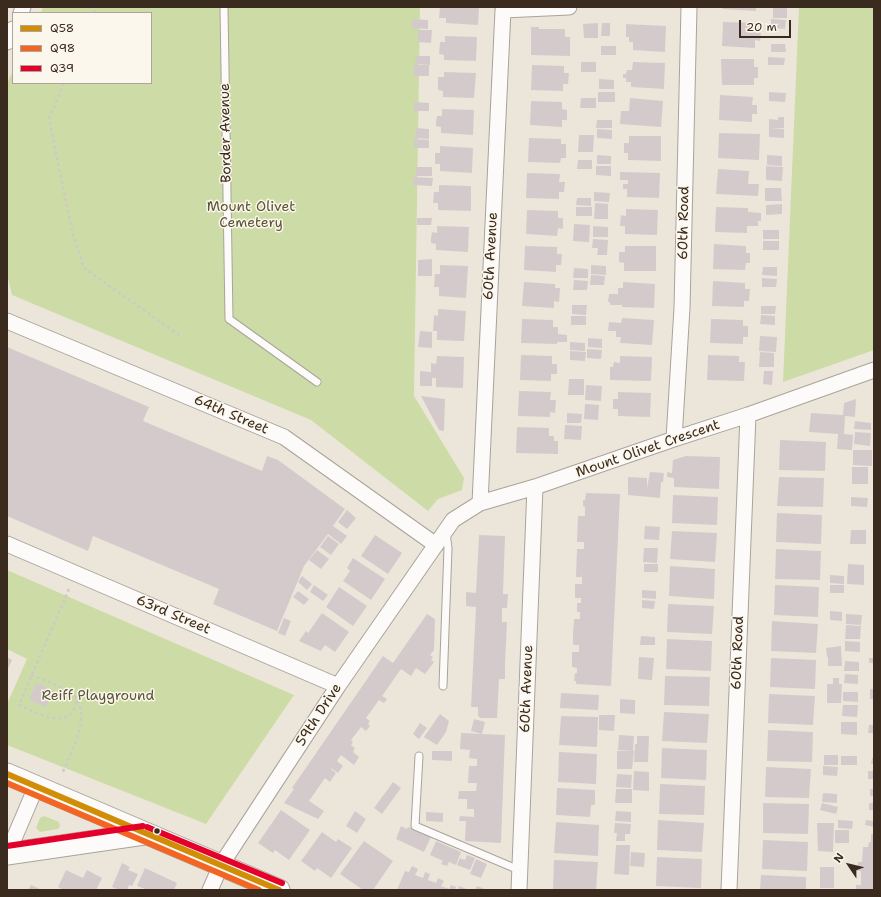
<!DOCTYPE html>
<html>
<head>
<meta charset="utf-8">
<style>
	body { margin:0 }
	#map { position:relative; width:881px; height:897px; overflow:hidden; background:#ece6da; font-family:"Shantell Sans",sans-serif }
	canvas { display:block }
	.frame { position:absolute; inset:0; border:8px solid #3b2a1e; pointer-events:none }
	.legend { position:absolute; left:12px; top:12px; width:140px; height:72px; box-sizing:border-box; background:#fbf7ec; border:1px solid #aea59a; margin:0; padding:5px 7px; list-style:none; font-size:12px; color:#3b2a1e }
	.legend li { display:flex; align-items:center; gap:8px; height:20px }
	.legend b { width:20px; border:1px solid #aea59a }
	.north { position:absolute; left:829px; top:845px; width:40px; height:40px; -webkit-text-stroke:3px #fbf7ec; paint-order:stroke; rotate:305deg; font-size:11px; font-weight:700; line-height:16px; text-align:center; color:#3b2a1e }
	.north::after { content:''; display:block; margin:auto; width:14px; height:18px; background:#3b2a1e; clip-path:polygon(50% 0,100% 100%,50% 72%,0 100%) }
	.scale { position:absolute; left:739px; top:20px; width:52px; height:18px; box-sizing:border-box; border:2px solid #3b2a1e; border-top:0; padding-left:5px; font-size:12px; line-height:14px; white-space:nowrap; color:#3b2a1e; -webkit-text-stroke:3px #fbf7ec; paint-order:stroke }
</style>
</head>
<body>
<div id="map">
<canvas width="881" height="897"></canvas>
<div class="frame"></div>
<ul class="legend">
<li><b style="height:5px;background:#d18d06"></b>Q58</li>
<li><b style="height:5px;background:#f26522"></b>Q98</li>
<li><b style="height:5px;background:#e4002b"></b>Q39</li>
</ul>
<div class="north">N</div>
<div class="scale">20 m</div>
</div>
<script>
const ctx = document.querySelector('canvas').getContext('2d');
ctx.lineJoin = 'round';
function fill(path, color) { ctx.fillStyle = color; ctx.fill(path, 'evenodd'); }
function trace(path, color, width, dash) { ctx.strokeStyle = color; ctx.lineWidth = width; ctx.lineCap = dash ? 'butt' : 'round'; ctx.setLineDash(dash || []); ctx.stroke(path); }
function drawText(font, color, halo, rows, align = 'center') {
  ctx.font = font + ' "Shantell Sans",sans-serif'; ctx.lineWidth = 3; ctx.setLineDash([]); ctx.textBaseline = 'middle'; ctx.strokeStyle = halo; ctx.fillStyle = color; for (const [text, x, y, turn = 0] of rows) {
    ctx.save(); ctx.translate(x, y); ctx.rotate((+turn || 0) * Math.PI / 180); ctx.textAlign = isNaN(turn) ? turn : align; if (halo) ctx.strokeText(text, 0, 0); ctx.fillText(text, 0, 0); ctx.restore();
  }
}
const green = new Path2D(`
	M43,7H420L414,396L464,478L462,490L438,499L428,511L311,420L12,295L7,274V83L13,71V83H151V13H41Z
	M799,7H874V350L783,382Z
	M7,570L294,695L206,824L7,745V704L27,659L7,649Z
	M44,816L59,822L60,826L58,829L40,832L36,828L40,818Z`);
const building = new Path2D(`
	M440,7H479L478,25L446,23V18H439Z
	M723,7H756V11L723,9Z
	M773,7H787V18H773Z
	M412,19L428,20V29L412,28Z
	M771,19L786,20L785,29L771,28Z
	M723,22L755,23V33H761L760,41L755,40V48L722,46Z
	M598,23V38H584L583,24Z
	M602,23H610V36H601Z
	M626,24L666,26L665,52L633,50V42H629V37H626Z
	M531,27H539V29H565V37H570V56L531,55Z
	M418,30H432L431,43L418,42Z
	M445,36L477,37L476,61L444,60V55L439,54L440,42H445Z
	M771,44H785L786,52H771Z
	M601,46H616V55H601Z
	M416,56H430V65L415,64Z
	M768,57L785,58L784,65H768Z
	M721,59H754V67H758V78H754V85H722Z
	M581,62H596V72H581Z
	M633,62L665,63L664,89L631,87V82H626V78H623V74H626L627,70H632Z
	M414,65H429V76H414Z
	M532,65L564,66V73H569L568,84H563V91L531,90Z
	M444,72L476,73L474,98L443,97V91L438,90V77H444Z
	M599,79L614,80V89H599Z
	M598,92H615V102H598Z
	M769,92L786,93L785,102L769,101Z
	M720,95L753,97L752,105H757V114H752V122L719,120Z
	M581,98H596V108H580Z
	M630,98L663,101L661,127L620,124L621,111H629Z
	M531,101L562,102V109L567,110V120H562V127L530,125Z
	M414,102L429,103V111H414Z
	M442,109L474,110L473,135L441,133V127L436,126V121L437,116H442Z
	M778,117H784V128H771L784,129V138L769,137V119L778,120Z
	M597,120H612V128H596Z
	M416,128L429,129V139L415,138Z
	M597,129L612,130V139L597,138Z
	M719,133L760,134L759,160L718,158Z
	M579,135H594L593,152H578Z
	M629,136H661V161L628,160V153H624V143H629Z
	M529,138L561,139V144H566V158H561L560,163L528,162Z
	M414,139L429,140V148H414Z
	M440,146L473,148L472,173L440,171V164H435V153H440Z
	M597,155L611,156V164H597Z
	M767,155L782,156V166L767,165Z
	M578,160H592V169H577Z
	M596,166H611V176L596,175Z
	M766,166L783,167L782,181L766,180Z
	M416,167H432V176H416Z
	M718,169L749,171L748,184H759L758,196L716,194Z
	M620,172L660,173L659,198L627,197V189H623V184H628V180H620Z
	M527,173L560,174L559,182H565L564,192H559V199L526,198Z
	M413,177L433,178L432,186L413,185Z
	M439,185L471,186V211L438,210V203H433L434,192H439Z
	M765,188H781L782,201H765Z
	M594,192L610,193L609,202L594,201Z
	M577,198H591V206L576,205Z
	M595,203L608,204V219H594Z
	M782,204V214L766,215V205Z
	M576,207H592V216H576Z
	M716,207L748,208V212L761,213V221H758V226H747V233L715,232Z
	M626,209L658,210L657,235L625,234V226H620L621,215L626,216Z
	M527,210L558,211V218H563V229L558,228L557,236L526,234Z
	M417,218H432L431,225H417Z
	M574,224L590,225L589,242L573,241Z
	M437,226L469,227L468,252L436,250V244L431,243V238L432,232L437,233Z
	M593,226L608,227V237H593Z
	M763,230H779V239H763Z
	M593,239L608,240L607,255H597L598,248H592Z
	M763,241H779V250H763Z
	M714,244L746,246V253H750V263H746L745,270L713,269Z
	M525,246L557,247V254H562L561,265H556V272L524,270Z
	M625,246H656V271H624V263L619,262V252H625Z
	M432,259V276H418V260Z
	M440,265L468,266L466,298L439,296V287H434L435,274H440Z
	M591,265L606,266V275L591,274Z
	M763,267H777V276L762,275Z
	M574,268L588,269V278H573Z
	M591,275L605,276L604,285H590Z
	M762,278L777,279L776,287H762Z
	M574,280L588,281L587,290H573Z
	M713,281L745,283V289H750L749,301H744V307L712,306Z
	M524,282L555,284V288H560L559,302L554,301V308L522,306Z
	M623,282L655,284L654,308L622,307V305H610V302H608L609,294H618V288H623Z
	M572,305H587L586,315L572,314Z
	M761,306H776L775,314H761Z
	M438,309L466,311L464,341L437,340V331H433L434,315L438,316Z
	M761,315L775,316V325L760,324Z
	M571,316H586V325H571Z
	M622,318L654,320L652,345L620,343L621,337H616V331H608L609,322L621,323Z
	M522,319L553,320V327H558V334L567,335V342H557V344L521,343Z
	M711,319L743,320V326H748V337H743V344L710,343Z
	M420,331L432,332V348L418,347Z
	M760,336L777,337L776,352L759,351Z
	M588,338L602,339V348L588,347Z
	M570,342L585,343V351L570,350Z
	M7,347L149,407L143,421L262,471L267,456L278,460L345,509L333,526L347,536L341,544L328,534L304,566L277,631L213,604L219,589L93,536L88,551L7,516Z
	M587,349L602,350L601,359L587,358Z
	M570,351L586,352L585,361L570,360Z
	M760,352L774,353V367H759Z
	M521,355L552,356V364H557V374H551V381L520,380Z
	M708,355L739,356V362H745L744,381L707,380Z
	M437,356L464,357L463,388L436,387V378H432V386H420V371L431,372V363L436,364Z
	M620,356L652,357L651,381L610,380V367H613L614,362L620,363Z
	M764,371H773L772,385L763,384Z
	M569,379H584V395H568Z
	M586,385L602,386L601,401L585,400Z
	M519,391L551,392L550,400H556L555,413L550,412V417L518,416Z
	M618,392L651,393L650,417L618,416V409H613V399H618Z
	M421,396L445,399L444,431L439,430Z
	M856,399L855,417L845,416L844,434L853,435L852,450L837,449L838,434L809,432L811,413L843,415L844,403Z
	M585,404L599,405L598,420L584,419Z
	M567,413L582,414L581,423H567Z
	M855,421L871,423V430L854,429Z
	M565,425L582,426L581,440L564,439Z
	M517,427L549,428V436H554V441H558V454L516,453Z
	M855,432L871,433L870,446L854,444Z
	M780,440L826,442L825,471L779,470Z
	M853,450H872V466L853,465Z
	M686,456L720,457L719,489L674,487V478L667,477V472L672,473L673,460Z
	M852,467H868V484H852Z
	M650,472L664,473L663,482H661L660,498L628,495V477L647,478V488Z
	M779,477L824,478L823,507L777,506Z
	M586,493L620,494L611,686L576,684V681H574L575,673H577V668L572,667V652H579V645H573V633L574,619H580V612H577V603H581V598H575V584H582V577H576L577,549H584V542H577L578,516H585V507L583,506V500H585Z
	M673,495L718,497L717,525L672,523Z
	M851,497L868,498L867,507L851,506Z
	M347,510L356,518L347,529L338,522Z
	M777,513L822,515L821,544L776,542Z
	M645,526L660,527L659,540L644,539Z
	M851,530H866V544H850Z
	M672,531L717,533L715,562L670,559Z
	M375,535L402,553L388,574L361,556Z
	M479,535L505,536L503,594H508L507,608H502V622H507L505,665V679H499L497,718H481L478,716V707H471L476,607L466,606V592L476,593Z
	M328,536L339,544L331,555L320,547Z
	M644,548H658L657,563L643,562Z
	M776,549L821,551L820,580L775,579Z
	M317,550L329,559L321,569L309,560Z
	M353,558L385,579L371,600L343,581L350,571L347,568Z
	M644,564H658V572H644Z
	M848,564L864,565V585L847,584Z
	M670,566L715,569L714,599L669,596Z
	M830,575L844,576V584L830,583Z
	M302,576L312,584L307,590L298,582Z
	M314,585L328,595L323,601L310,592Z
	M775,585L819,587L818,617L774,615Z
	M830,585H844V593H830Z
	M339,587L367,606L353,626L326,607Z
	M642,590L656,591V599L642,598Z
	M298,591L309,599L304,605L293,597Z
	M642,600L655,601L654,609L642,608Z
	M668,604L714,606L712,634L667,632Z
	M830,611L842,612V621L830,620Z
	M322,613L349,632L335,652L325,645L321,651L299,641L306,631L308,633Z
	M427,614L435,619L434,650L430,655L433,657L431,660L434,662L425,674L416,668L411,676L401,669L382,696L387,699L384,703L379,700L366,718L370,721L368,724L370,726L366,731L361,727L351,740L353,742L351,745L355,748L353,752L359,757L354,765L341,755L337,761L343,766L338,773L331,768V769L336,773L330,782L325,778L309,801L324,811L318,819L284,803L294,789L292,788L383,656L393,663Z
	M846,614L862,615L861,625L846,624Z
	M284,618L291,621L285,636L278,633Z
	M772,621L818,624L816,653L771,651Z
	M846,625L861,626L860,639H845Z
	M641,636L655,637V645H640Z
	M667,639L712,641L711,671L666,669Z
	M845,641L860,642V652L845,651Z
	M841,646L842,666H828V657H827L826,648Z
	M7,657L12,660L7,671Z
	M639,657L654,658L652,680L638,679Z
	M771,658L816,660L815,689L770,687Z
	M869,658H874V663H869Z
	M845,661L859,662V671H844Z
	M845,674L858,675V684L844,683Z
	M665,676L710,677L709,706L664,705Z
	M833,678H839V684H842L841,703H827V684H833Z
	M36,683L53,690L46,707L29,700Z
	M870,689H874V699H870Z
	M843,692H858V702L843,701Z
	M561,693L599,695L598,710L560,708Z
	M769,694L815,696L813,725L768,723Z
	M620,699L635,700V714L620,713Z
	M843,705H858L857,717L842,716Z
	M664,712L709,714L707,743L662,741Z
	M440,714L449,721L446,732L437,745L424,737Z
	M599,715H615L614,731L599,730Z
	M561,716L598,717L597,747L559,745Z
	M474,719L485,722L482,734L505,735L501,843L465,841L466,821H459L460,816L474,817V809H467V799H458L459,791H476L477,783H468L469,766H477V759L469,758L470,750L460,749L461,733L482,734L471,731Z
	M841,722H857V735L841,734Z
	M420,723L427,728L419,739L413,734Z
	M869,725H874V733H868Z
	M768,730L813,732L812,762L767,761Z
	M619,735L634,736L633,751L618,750Z
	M637,736H649L648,762H634L635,744H637Z
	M662,748L707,750L706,780L661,778Z
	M432,751H452V761L432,760Z
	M617,751H634L632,769H617Z
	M559,752L597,754L596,784L558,782Z
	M824,755H838V765H824Z
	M841,756H857V765H841Z
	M872,758H874V764H871Z
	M823,766L838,767L837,776L823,775Z
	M766,767L811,769L809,798L765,797Z
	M634,771L649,772V791L633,790Z
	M868,771H874V779H868Z
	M617,774L632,775L631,788L616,787Z
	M393,782L401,788L382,814L374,808Z
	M660,784L705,786L704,815L659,814Z
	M557,788L595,790V805H591L590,817L556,815Z
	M616,789H632V803H615Z
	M870,789H874V796H870Z
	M823,793L837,794V803L822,802Z
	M763,803L809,804L808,834L763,833Z
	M822,803L838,807L836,814L820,810Z
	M869,803H874V810H869Z
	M281,810L310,830L289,860L275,850L273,853L258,843Z
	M355,811L366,819L357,833L346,826Z
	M616,811L631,812V822L615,821Z
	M426,812L443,813V822L426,821Z
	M658,820L704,823L702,852L657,850Z
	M838,820L853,821L852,829L838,828Z
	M866,820L874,821V827L865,825Z
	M556,822L599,825L598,856L554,853Z
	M615,823L631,824L630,834H625V841H616L617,833H614Z
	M817,823H834L833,852L818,851Z
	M401,826L407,829L408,827L431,837L424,852L396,839Z
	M835,830H849V843H835Z
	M322,832L336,842L338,839L352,848L331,878L317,868L315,871L301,861Z
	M871,834H874V890H856V885H861V871H857L858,862H862L863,847H868L869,842H871Z
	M763,840L808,842L807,871L762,869Z
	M364,841L393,861L373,890H363L340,874Z
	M436,841L461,852L456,865L449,862L447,866L441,864L443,861L430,855Z
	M616,845H630L629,875L614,874Z
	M631,852L645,853L644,867L630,866Z
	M467,855L475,858L470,870L457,865L460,858L465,860Z
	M657,857L702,859L701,888L656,886Z
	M476,859L487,864L481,878L470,874Z
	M554,860L598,862L596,890H553Z
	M122,863L130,867L128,870L138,874L132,886L129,885L127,890H119L112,887Z
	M412,866L418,869L415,875L423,878L425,872L430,874L428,880L436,883L438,878L444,881L441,886L449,889L451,885L456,887L455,890H397L405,871L409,872Z
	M820,867H834V888H820Z
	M145,868L177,883L174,890H148L137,886Z
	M66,870L83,878L87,870L102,878L96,890H64L58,887Z
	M761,875L806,877V890H760Z
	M31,885L42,890H28Z
	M459,886L469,890H458Z
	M477,886L487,890H475Z`);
const path = new Path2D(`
	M94,13L97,7
	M64,83L49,119L72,231L84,268L182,337
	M69,589L19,705C33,711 62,728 73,711C75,707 76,703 78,699
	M31,675C43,680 61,686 71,693C95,711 71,752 62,774`);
const lane = new Path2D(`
	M224,7L229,319L317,382
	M443,686L448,548L446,533
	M419,756L415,826L519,870`);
const street = new Path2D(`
	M21,13L23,7
	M7,42L13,29
	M7,321L284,437L436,545
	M674,439L682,308L689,7
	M480,503L503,10L569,7
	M7,544L338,686
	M7,855L36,787
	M210,890L221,865L338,686L453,520L480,503L535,487L674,439L748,415L874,370
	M519,890L535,487
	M729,890L748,415`);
const secondary = new Path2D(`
	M7,774L279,890
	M7,854L144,834`);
const bus1 = new Path2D(`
	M7,774L279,890`);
const bus2 = new Path2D(`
	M7,783L259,890`);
const bus3 = new Path2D(`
	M147,827L282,883
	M7,846L143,826`);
const markers = [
	[157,831,3.5,"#3b2a1e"]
];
const streetNames = [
	["Border Avenue",226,133,-91],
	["60th Road",684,223,-89],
	["60th Avenue",491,256,-87],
	["64th Street",231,415,23],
	["Mount Olivet Crescent",648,449,-19],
	["63rd Street",173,615,23],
	["60th Road",738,653,-88],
	["60th Avenue",527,689,-88],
	["59th Drive",319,715,-57]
];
const parkNames = [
	["Mount Olivet",251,207],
	["Cemetery",251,223],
	["Reiff Playground",98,696]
];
fill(green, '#cddca6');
fill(building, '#d4cacb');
trace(lane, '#a9a39b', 9);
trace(street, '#a9a39b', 17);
trace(secondary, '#a9a39b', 23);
trace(path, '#cdcac6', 2.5, [3, 3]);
trace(lane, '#fcfbf9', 7);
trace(street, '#fcfbf9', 15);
trace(secondary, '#fcfbf9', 21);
trace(bus1, '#d18d06', 6);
trace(bus2, '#f26522', 6);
trace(bus3, '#e4002b', 6);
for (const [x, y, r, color] of markers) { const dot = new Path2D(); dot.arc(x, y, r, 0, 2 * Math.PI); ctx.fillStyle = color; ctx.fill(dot); trace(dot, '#fbf7ec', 1.5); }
drawText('14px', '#3b2a1e', '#fbf7ec', streetNames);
drawText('14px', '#595436', '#fbf7ec', parkNames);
</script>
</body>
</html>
